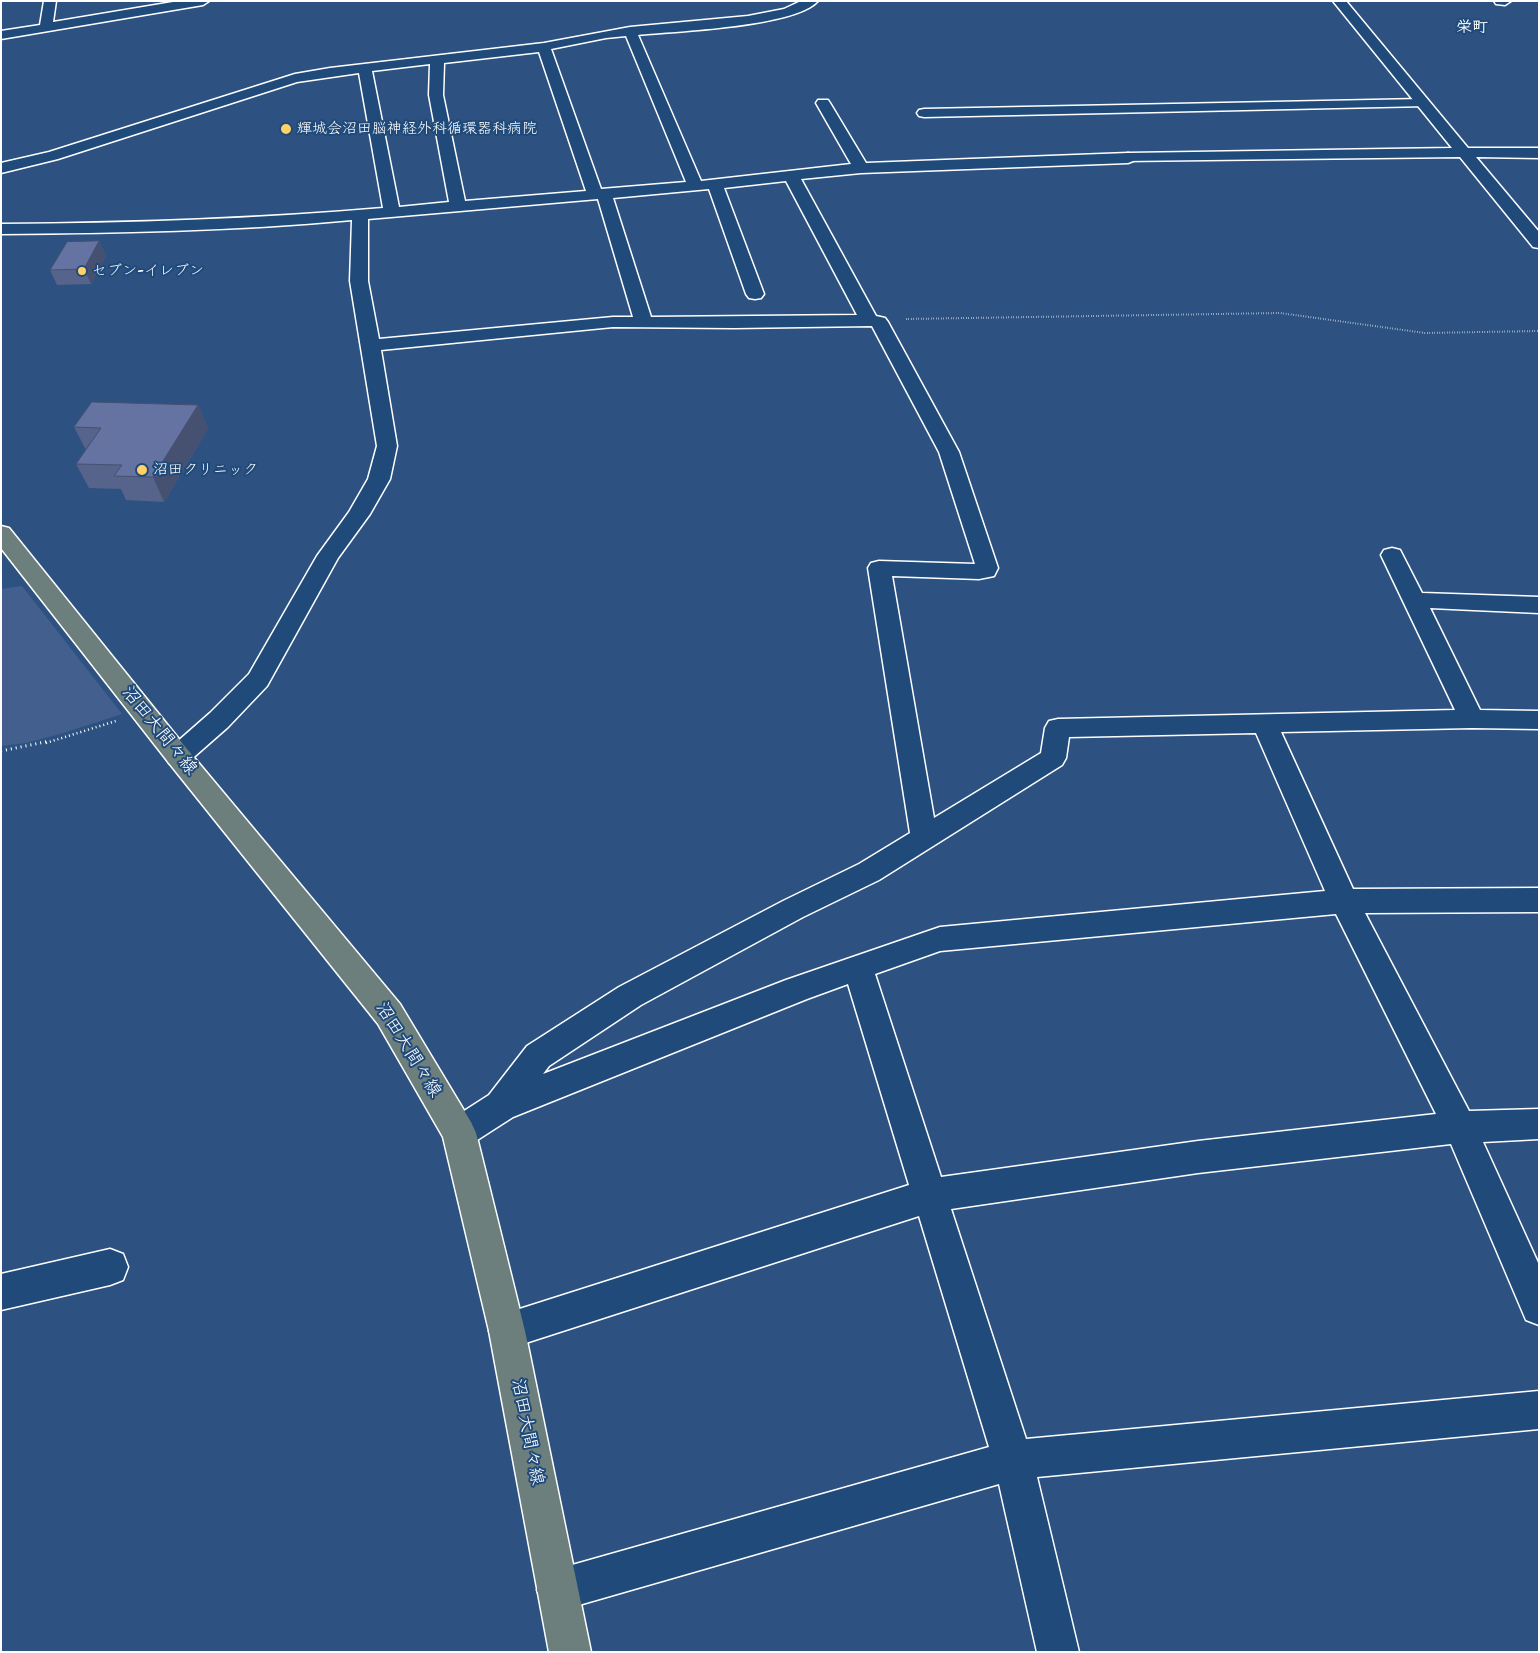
<!DOCTYPE html>
<html>
<head>
<meta charset="utf-8">
<style>
	body { margin:0 }
	#map { position:relative; width:1540px; height:1653px; overflow:hidden; background:#2d5282; font-family:Sriracha,sans-serif }
	canvas { display:block }
	.frame { position:absolute; inset:0; border:2px solid #fff; pointer-events:none }
</style>
</head>
<body>
<div id="map">
<canvas width="1540" height="1653"></canvas>
<div class="frame"></div>
</div>
<script>
const ctx = document.querySelector('canvas').getContext('2d');
ctx.lineJoin = 'round';
function fill(path, color) { ctx.fillStyle = color; ctx.fill(path, 'evenodd'); }
function trace(path, color, width, dash) { ctx.strokeStyle = color; ctx.lineWidth = width; ctx.lineCap = dash ? 'butt' : 'round'; ctx.setLineDash(dash || []); ctx.stroke(path); }
function drawText(font, color, halo, rows, align = 'center') {
  ctx.font = font + ' Sriracha,"Klee One",sans-serif'; ctx.lineWidth = 4; ctx.setLineDash([]); ctx.textBaseline = 'middle'; ctx.strokeStyle = halo; ctx.fillStyle = color; for (const [text, x, y, turn = 0] of rows) {
    ctx.save(); ctx.translate(x, y); ctx.rotate((+turn || 0) * Math.PI / 180); ctx.textAlign = isNaN(turn) ? turn : align; if (halo) ctx.strokeText(text, 0, 0); ctx.fillText(text, 0, 0); ctx.restore();
  }
}
const built = new Path2D(`
	M22,586L122,714L60,734L26,743L1,746V589Z`);
const pathFar2 = new Path2D(`
	M906,319L1280,313L1425,333L1539,331`);
const pathFar1 = new Path2D(`
	M46,743L116,721`);
const path = new Path2D(`
	M1,751L50,741`);
const minor = new Path2D(`
	M44,1H56L53,22L179,1H209L203,5L1,39V31L40,25Z
	M801,1H818C795,27 675,31 638,35L701,181L851,164L816,103L818,100H828L830,103L866,163L1128,153L1133,155L1136,158L1133,161L1128,163L861,173L801,179L876,316L885,318L888,322L959,452L998,568L994,576L979,579L892,576L934,818L1041,753L1045,728L1049,721L1058,719L1455,710L1381,555L1384,550L1392,548L1400,550L1422,593L1539,597V613L1430,608L1480,710L1539,711V729L1472,728L1281,732L1353,889L1539,888V912L1365,913L1469,1111L1539,1109V1139L1483,1142L1539,1265V1325L1526,1320L1451,1144L1198,1173L951,1209L1026,1439L1539,1391V1429L1037,1477L1079,1652H1037L999,1484L558,1611L543,1605L537,1590L543,1575L558,1569L989,1447L919,1216L507,1349L494,1344L489,1331L494,1318L507,1313L909,1185L848,984L807,999L513,1117L471,1144L459,1149L447,1144L442,1133L447,1122L489,1095L527,1046L619,987L783,901L859,864L910,833L868,568L871,563L879,561L975,564L939,452L872,326L734,328L613,327L381,350L397,446L390,479L370,514L338,558L267,686L228,727L187,763L178,766L169,763L165,756L169,749L210,713L249,674L317,556L349,512L368,479L377,446L350,281L352,220C235,231 118,233 1,234V224C129,223 256,219 383,208L359,73L297,82L58,159L1,173V163L49,152L295,74L330,68L544,43L630,27L748,16L784,9ZM626,36L686,182L601,189L551,49L606,38ZM539,52L586,191L465,201L443,95L444,63ZM430,64L429,95L449,202L399,207L372,71ZM786,181L857,315L651,317L613,198L709,189L746,294L749,298L755,299L761,298L764,294L724,188ZM598,199L633,317H613L379,339L368,281V219ZM1256,733L1325,891L940,927L786,980L543,1074L549,1066L641,1005L803,917L879,880L1062,765L1066,758L1069,737ZM1336,914L1436,1114L1198,1141L941,1177L875,974L940,951Z
	M1494,1H1511L1505,5L1496,4Z
	M1422,99L1427,100L1429,103L1427,106L924,117L919,116L917,113L919,110L924,109Z
	M110,1249L123,1254L128,1267L123,1280L110,1285L1,1310V1274Z`);
const tertiary = new Path2D(`
	M1333,1H1346L1468,148H1539V158L1476,157L1539,232V248L1533,247L1460,157L1123,161L1120,158L1123,155L1128,153L1452,148Z`);
const primary = new Path2D(`
	M1,526L9,528L187,749L400,1004L471,1122L476,1133L525,1331L591,1652H549L489,1331L443,1137L378,1024L169,763L1,548Z`);
const wall = new Path2D(`
	M99,241L106,256L91,284L57,285L50,270Z
	M198,405L208,429L164,502L126,500L121,489L89,488L76,464L86,450L74,427Z`);
const shadedWall = new Path2D(`
	M99,241L106,256L91,284L84,269Z
	M198,405L208,429L164,502L153,477Z`);
const building = new Path2D(`
	M99,241L84,269L50,270L67,242Z
	M92,402L198,405L153,477L114,476L122,465L76,464L101,428L74,427Z`);
const markers = [
	[286,129,6,"#ffd166"],
	[82,271,5,"#ffd166"],
	[142,470,6,"#ffd166"]
];
const farPoinames = [
	["輝城会沼田脳神経外科循環器科病院",297,129],
	["セブン-イレブン",92,271],
	["沼田クリニック",153,470]
];
const farQuarternames = [
	["栄町",1472,28]
];
const streetNames = [
	["沼田大間々線",159,731,51],
	["沼田大間々線",408,1050,58],
	["沼田大間々線",527,1432,79]
];
fill(built, '#425f8d');
trace(minor, '#fff', 3);
trace(tertiary, '#fff', 3);
trace(primary, '#fff', 3);
trace(pathFar2, '#fff', 2, [0.5, 2]);
trace(pathFar1, '#fff', 2.5, [1, 3]);
trace(path, '#fff', 3, [1, 4]);
fill(minor, '#1f4a7a');
fill(tertiary, '#1f4a7a');
fill(primary, '#6c7f7c');
fill(wall, '#56638a');
fill(shadedWall, '#465071');
fill(building, '#6473a1');
trace(building, '#465071', 1);
for (const [x, y, r, color] of markers) { const dot = new Path2D(); dot.arc(x, y, r, 0, 2 * Math.PI); ctx.fillStyle = color; ctx.fill(dot); trace(dot, '#1f4a7a', 2); }
drawText('15px', '#fff', '#1f4a7a', farPoinames, 'left');
drawText('bold 16px', '#fff', '#1f4a7a', farQuarternames);
drawText('18px', '#fff', '#1f4a7a', streetNames);
</script>
</body>
</html>
